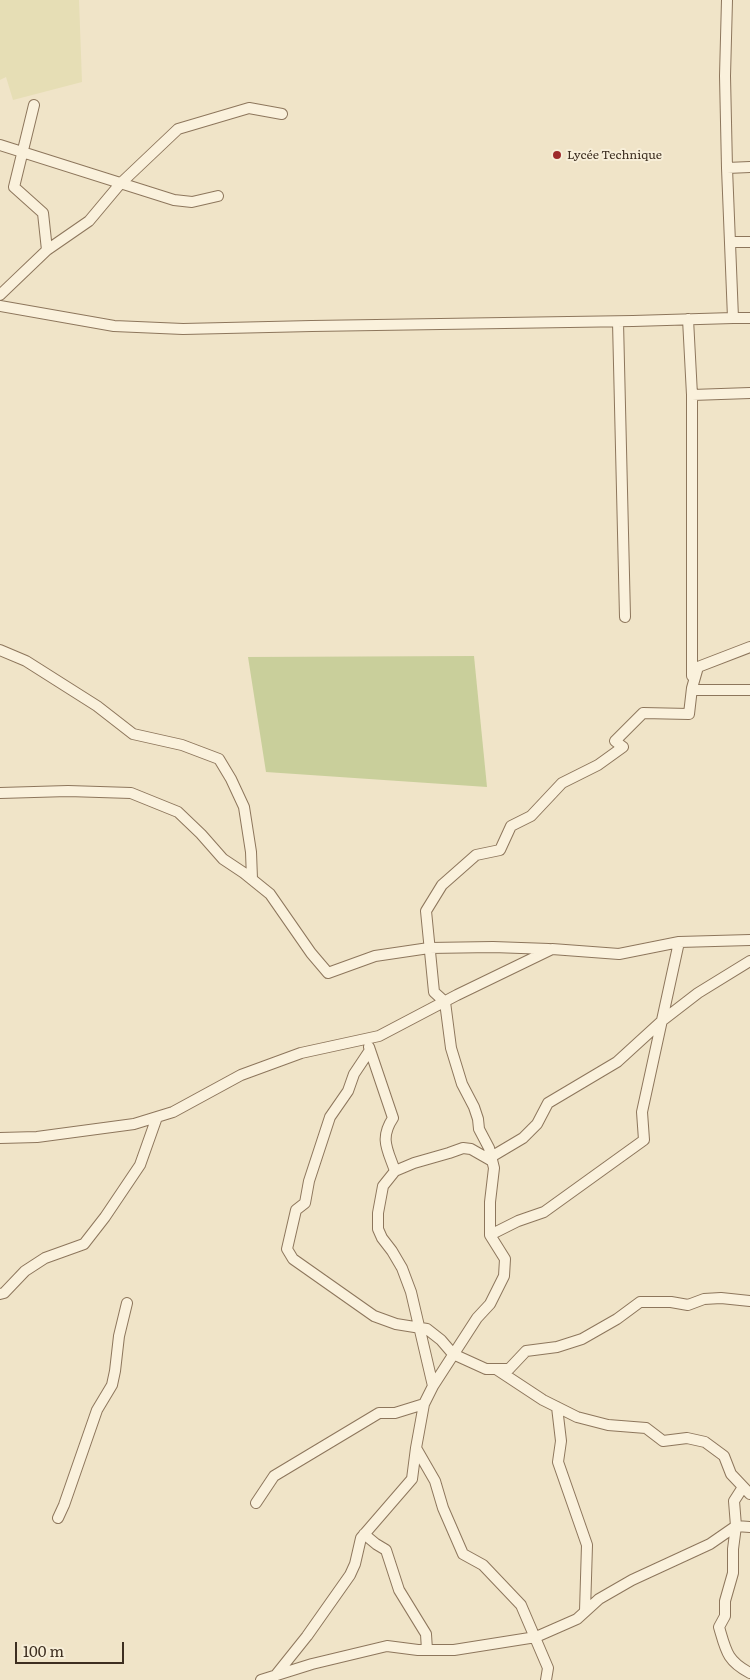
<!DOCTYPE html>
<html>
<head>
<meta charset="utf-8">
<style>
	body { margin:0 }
	#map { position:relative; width:750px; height:1680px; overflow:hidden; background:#f0e4c8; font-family:Literata,serif }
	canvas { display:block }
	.scale { position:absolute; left:15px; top:1642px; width:109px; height:22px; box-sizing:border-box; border:2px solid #3d2e20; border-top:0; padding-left:6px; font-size:15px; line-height:18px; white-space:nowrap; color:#3d2e20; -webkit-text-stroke:4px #f7eed8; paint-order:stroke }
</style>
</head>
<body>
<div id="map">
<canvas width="750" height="1680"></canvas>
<div class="scale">100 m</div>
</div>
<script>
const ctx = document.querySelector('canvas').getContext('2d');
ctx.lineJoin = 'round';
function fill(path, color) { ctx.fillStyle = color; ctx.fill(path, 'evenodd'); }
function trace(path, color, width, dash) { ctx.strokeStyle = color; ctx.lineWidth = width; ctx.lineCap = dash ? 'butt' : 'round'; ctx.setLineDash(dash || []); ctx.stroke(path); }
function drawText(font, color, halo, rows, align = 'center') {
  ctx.font = font + ' Literata,serif'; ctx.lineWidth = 4; ctx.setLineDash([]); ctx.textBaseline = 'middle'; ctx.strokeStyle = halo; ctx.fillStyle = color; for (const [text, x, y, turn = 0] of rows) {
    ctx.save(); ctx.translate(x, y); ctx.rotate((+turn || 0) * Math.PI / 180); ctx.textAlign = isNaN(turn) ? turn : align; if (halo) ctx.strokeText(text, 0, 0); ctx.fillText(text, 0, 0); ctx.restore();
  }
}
const farmland = new Path2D(`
	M0,0H79L82,82L13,100L6,77L0,80Z`);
const green = new Path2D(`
	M474,656L487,787L266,772L248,657Z`);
const minor = new Path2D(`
	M727,0L725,76L727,168L750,167
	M34,105L14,187L43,213L47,250
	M0,145L174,200L192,202L218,196
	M730,242H750
	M0,295L47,250L89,221L120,184L178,129L249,108L282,114
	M0,306L114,326L183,329L312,326L633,321L733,318L727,168
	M733,318H750
	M688,319L692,395V676
	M618,322L625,617
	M692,395L750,393
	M0,650L26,661L97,706L133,734L182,745L219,759L231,779L244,807L251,852L252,879
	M694,690H750
	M0,793L68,791L131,793L178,812L201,834L223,859L244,873L270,894L311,953L328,973L375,956L429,948L493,947L549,949
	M369,1047L393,1118C379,1139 388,1150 395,1171
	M370,1050L354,1074L348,1091L330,1117L309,1181L305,1203L296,1210L287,1249L293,1259L374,1316L396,1324L427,1329L441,1340L453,1354L486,1369H509L526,1351L557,1347L582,1339L617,1319L640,1302H671L688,1305L704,1299L721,1298L750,1301
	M0,1138L37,1137L134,1124L173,1112L241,1075L301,1053L379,1036L457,995L552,949L619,954L679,942L750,940
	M491,1157L523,1138L537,1124L548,1103L617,1062L663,1020L698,993L750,961
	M490,1235L518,1221L544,1212L644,1140L642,1112L679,942
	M0,1294L4,1293L25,1271L45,1258L84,1244L105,1217L140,1165L157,1117
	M496,1369L543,1400L577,1417L608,1425L646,1428L663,1441L687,1438L705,1442L724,1456L731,1474L750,1494
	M433,1386L411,1292L402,1268L392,1251L382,1238L378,1229V1213L383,1186L395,1171L414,1163L449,1153L463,1148L471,1149L492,1161
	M557,1407L561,1441L558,1462L587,1545L585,1611
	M743,1487L734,1501L736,1526L733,1549V1573L725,1601V1616L719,1627C726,1651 727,1661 750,1673
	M256,1503L274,1476L379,1413H395L424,1404
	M58,1518L64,1505L97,1410L112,1385L115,1371L119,1336L127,1303
	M364,1534L376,1544L386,1550L399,1590L426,1634L427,1650
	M275,1676L307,1636L350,1575L355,1564L361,1538L412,1479L416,1448
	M261,1680L312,1664L387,1646L418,1650H454L536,1637L577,1619L599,1599L632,1580L710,1544L736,1526L750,1527
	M546,1680L548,1668L521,1605L483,1565L463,1554L443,1508L435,1481L416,1448L424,1404L433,1386L477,1318L490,1304L504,1276L505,1259L490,1235V1202L494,1168L489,1148L479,1129L478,1119L474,1107L462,1084L451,1048L445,1002L434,992L426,911L442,885L476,855L500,850L511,826L531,816L562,783L598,765L623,747L615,741L643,713L689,714L692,688L698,667L750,647`);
const markers = [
	[557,155,5,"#9e2a2b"]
];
const poiNames = [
	["Lycée Technique",567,155]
];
fill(farmland, '#e6deb5');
fill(green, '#c9cf9b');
trace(minor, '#8d765c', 12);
trace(minor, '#faf1dc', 10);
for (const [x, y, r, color] of markers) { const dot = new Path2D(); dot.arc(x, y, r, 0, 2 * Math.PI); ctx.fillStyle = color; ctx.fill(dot); trace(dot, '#f7eed8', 2); }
drawText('12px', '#3d2e20', '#f7eed8', poiNames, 'left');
</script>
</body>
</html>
